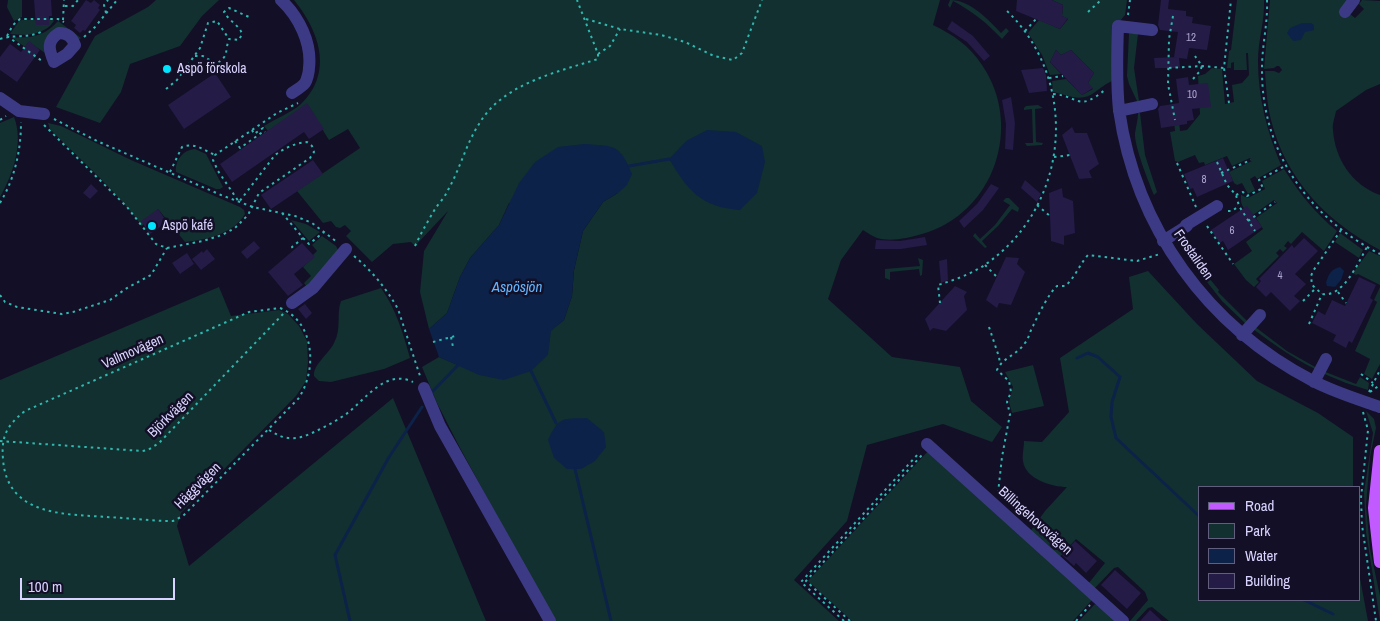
<!DOCTYPE html>
<html>
<head>
<meta charset="utf-8">
<style>
	body { margin:0 }
	#map { position:relative; width:1380px; height:621px; overflow:hidden; background:#130f26; font-family:"Archivo Narrow",sans-serif }
	canvas { display:block }
	.legend { position:absolute; left:1198px; top:486px; width:162px; height:115px; box-sizing:border-box; background:#130f26; border:1px solid #625e7d; margin:0; padding:6px 9px; list-style:none; font-size:15px; color:#d9d4ff }
	.legend li { display:flex; align-items:center; gap:10px; height:25px }
	.legend b { width:25px; border:1px solid #625e7d }
	.scale { position:absolute; left:20px; top:578px; width:155px; height:22px; box-sizing:border-box; border:2px solid #d9d4ff; border-top:0; padding-left:6px; font-size:15px; line-height:18px; white-space:nowrap; color:#d9d4ff; -webkit-text-stroke:4px #130f26; paint-order:stroke }
</style>
</head>
<body>
<div id="map">
<canvas width="1380" height="621"></canvas>
<ul class="legend">
<li><b style="height:6px;background:#c25bff"></b>Road</li>
<li><b style="height:14px;background:#12302f"></b>Park</li>
<li><b style="height:14px;background:#0c2248"></b>Water</li>
<li><b style="height:14px;background:#241b47"></b>Building</li>
</ul>
<div class="scale">100 m</div>
</div>
<script>
const ctx = document.querySelector('canvas').getContext('2d');
ctx.lineJoin = 'round';
function fill(path, color) { ctx.fillStyle = color; ctx.fill(path, 'evenodd'); }
function trace(path, color, width, dash) { ctx.strokeStyle = color; ctx.lineWidth = width; ctx.lineCap = dash ? 'butt' : 'round'; ctx.setLineDash(dash || []); ctx.stroke(path); }
function drawText(font, color, halo, rows, align = 'center') {
  ctx.font = font + ' "Archivo Narrow",sans-serif'; ctx.lineWidth = 5; ctx.setLineDash([]); ctx.textBaseline = 'middle'; ctx.strokeStyle = halo; ctx.fillStyle = color; for (const [text, x, y, turn = 0] of rows) {
    ctx.save(); ctx.translate(x, y); ctx.rotate((+turn || 0) * Math.PI / 180); ctx.textAlign = isNaN(turn) ? turn : align; if (halo) ctx.strokeText(text, 0, 0); ctx.fillText(text, 0, 0); ctx.restore();
  }
}
const green = new Path2D(`
	M8,0H22V17L14,21L7,7Z
	M156,0H219L202,16L180,46L130,64L121,92L100,123L56,107L95,36L148,7Z
	M294,0H940L933,25C952,34 970,46 982,65C1024,126 994,214 922,234C909,238 890,242 877,238C872,236 868,233 863,230L841,260L828,299L892,357L960,367L971,401L1002,427L992,442L943,424L867,445L847,521L794,580L839,621H554L459,446L437,403L422,367L439,357L458,365L550,331L564,320L572,296L574,270L583,231L603,202L618,193L509,203L499,225L470,258L460,277L447,313L429,329L420,292L424,251L448,211L415,246L411,242L393,244L372,262L346,236L351,231L345,225L340,228L336,227L331,221L323,223L297,191L360,148L348,129L329,140C321,128 316,116 307,104L268,131L264,126C276,118 291,113 301,104C334,72 319,31 294,0Z
	M950,0C970,0 988,19 1001,33L1006,28L1009,31L1002,39C987,23 972,11 953,1L950,8L948,5Z
	M1052,0H1127L1125,15L1120,21L1112,81C1105,84 1101,88 1095,92C1081,103 1068,95 1053,92L1052,81L1066,79L1082,95L1093,89L1088,83L1094,73L1071,50L1061,55L1056,50L1050,62L1061,74L1050,75L1042,55L1028,33L1039,20L1060,29L1068,19L1062,16L1063,5Z
	M1237,0H1264C1265,21 1258,40 1258,61C1258,97 1267,132 1281,165L1257,179L1255,176L1250,179L1255,190L1248,194L1242,183L1237,185L1234,183L1229,172L1252,161L1250,158L1232,166L1227,156L1205,165L1204,162L1199,163L1195,155L1178,162L1175,161L1170,132L1175,131L1174,121L1179,120L1180,131L1187,130L1200,114L1198,76L1205,74L1212,68L1222,69L1225,104L1234,102L1232,85L1242,83L1249,75L1248,53H1246L1247,70H1234V62L1231,63V68H1227L1229,51L1231,50Z
	M1270,0H1348L1350,14L1355,18L1364,9L1359,4L1362,0L1380,1V84L1366,90L1336,111C1335,117 1332,124 1333,130C1335,159 1352,185 1380,195V250C1327,222 1286,180 1271,120C1267,104 1266,87 1265,71H1274L1279,73L1282,70L1279,66H1277L1274,68L1264,69Z
	M52,19L54,21C45,35 25,36 10,34L19,21L22,20Z
	M58,21L81,38L78,40L67,29L48,55L29,42L25,47L11,37C30,39 45,36 58,21Z
	M1129,33L1138,34L1134,68L1139,101H1137L1129,84L1127,76Z
	M1038,105L1043,108L1035,109L1036,142L1043,143L1042,145L1027,146L1025,143H1033L1032,109L1024,110V108L1026,106Z
	M1138,113H1140L1145,155L1157,192L1154,195C1149,183 1134,146 1135,133C1136,126 1138,120 1138,113Z
	M14,117C24,142 13,175 0,197V123Z
	M48,123L61,126L131,160L240,207L244,210L245,214C234,234 205,240 185,242L158,209L142,226C116,190 81,161 50,129Z
	M195,149L206,154L223,187L220,189H216L176,172C175,160 183,150 195,149Z
	M1284,169C1299,193 1315,213 1337,231L1324,251L1302,232L1291,244L1288,241L1284,246L1287,248L1283,252L1280,249L1276,253L1279,256L1256,279L1259,282L1254,287L1246,280L1234,264L1252,251L1246,242L1263,229L1256,218L1277,203L1274,200L1253,215C1244,209 1240,207 1241,195L1248,198L1265,189L1262,181Z
	M1006,198H1009L1019,208L1018,212L1012,209L998,226L982,241L987,247L985,248L973,236L975,233L980,239L995,225L1010,205L1003,201Z
	M291,220L306,224L320,232L309,241Z
	M1340,233L1363,250L1359,258L1335,242Z
	M322,236L336,246L338,250L307,287L304,283L311,276L303,267L314,257L313,255L317,251L312,245Z
	M1369,251L1380,256V285L1358,274L1356,275L1353,273Z
	M918,258L923,260L922,275L920,276L919,269L890,272V280L885,278V269L920,266Z
	M1195,261L1219,290L1218,292L1248,322L1246,324L1222,301L1192,263Z
	M1148,271L1197,324L1257,381L1318,413L1353,437V487H1199V600H1359V573L1368,621H1169L1152,607L1148,608L1136,621H1130L1148,600L1145,592L1118,567L1114,568L1094,589L1088,584L1105,563L1076,539L1058,559L1029,533L1045,511L1067,487C1052,487 1025,479 1023,461C1022,455 1024,447 1024,441L1042,442L1069,412L1060,358L1133,309L1129,277Z
	M219,287L231,316L279,310L288,314L299,326L307,341L308,362L306,381L296,396L181,513L177,526L189,566L393,398L486,621H0V380Z
	M1380,287V364L1372,379L1364,374L1370,359L1355,351L1377,302L1374,300Z
	M381,288C396,309 403,333 410,358L384,369L331,382L319,381L314,376C313,364 329,354 334,343C342,328 336,314 341,301Z
	M1254,326L1287,351L1317,368L1315,369C1293,358 1273,344 1253,329Z
	M1033,365L1044,406L1012,413L1009,402L1013,387L1005,372Z
	M1323,371L1356,384L1360,377L1369,383L1368,390L1346,383L1322,373Z
	M1366,411L1374,419L1376,428L1370,457L1366,505L1370,549L1380,596V621L1366,532L1364,492L1373,433Z
	M930,449L1092,600L1073,621H852L808,581Z
	M1095,604L1119,621H1079Z`);
const water = new Path2D(`
	M1302,23H1311L1314,25V30L1305,32L1301,40L1293,41L1287,33L1290,28Z
	M707,130L736,132L762,146L765,162L757,193L740,210C701,207 688,191 669,159L686,141Z
	M584,144C615,146 620,144 632,174L627,185L618,193L603,202L583,231L574,270L572,296L564,320L551,331L548,355L531,371L504,380L479,375L439,357L429,329L447,313L460,277L470,258L499,225L519,183L535,162L558,147Z
	M1340,267L1344,271L1341,280L1335,287L1327,286L1326,283C1328,275 1331,269 1340,267Z
	M587,418L604,432L606,447L595,461L581,469H567L554,458L548,440C559,416 562,419 587,418Z`);
const stream = new Path2D(`
	M629,166L669,159
	M1077,358L1088,353L1098,357L1120,377L1112,402L1111,417L1116,438L1199,516
	M531,371L556,423
	M432,392L458,365
	M575,469L611,621
	M1304,600L1333,614
	M350,621L335,555L389,457L422,407`);
const building = new Path2D(`
	M34,0H51L52,16H49V25H36Z
	M86,0L91,3L94,0L100,5L98,8L100,10L85,31L83,30L80,33L74,28L76,25L71,21Z
	M1017,0H1052L1063,5L1062,16L1068,18L1060,29L1016,11Z
	M1161,0H1169L1168,9L1186,11V16L1193,17L1192,23L1211,26L1207,50L1189,48L1187,59L1179,58L1180,68H1155L1154,58L1177,57H1174L1178,32L1160,30L1158,25Z
	M952,21L973,36L990,56L984,61L967,42L947,29Z
	M29,41L40,50L17,82L0,70V57L10,44L21,52Z
	M1056,50L1061,55L1071,50L1094,73L1088,83L1093,88L1082,95L1050,62Z
	M1043,68L1046,75L1047,91L1029,93L1021,70Z
	M215,73L231,97L184,129L168,105Z
	M1188,77L1189,85L1208,83L1211,107L1192,109L1194,120L1187,121V124L1161,128L1158,109L1160,106L1179,103L1176,79Z
	M1011,97L1015,123L1013,150L1005,149L1006,124L1002,100Z
	M307,103L324,129L309,139L304,132L232,182L220,164Z
	M1072,127L1075,133H1087L1099,164L1089,171L1092,178L1079,179L1062,135Z
	M1223,158L1233,181L1197,197L1193,188L1190,189L1184,174Z
	M313,160L323,174L271,209L261,195Z
	M1025,180L1041,194L1037,202L1021,188Z
	M91,184L98,191L90,199L83,193Z
	M991,184L999,188L983,210L964,228L959,221L977,204Z
	M1062,188L1063,197L1073,201L1075,233L1064,236V245L1051,241L1050,216L1049,193Z
	M1247,206L1262,227L1228,250L1223,241L1220,243L1211,230Z
	M158,209L167,222L150,234L141,221Z
	M925,237L927,245L901,249H875L876,240L900,241Z
	M1304,238L1318,251L1295,274L1306,284L1294,296L1300,301L1290,311L1271,292L1266,297L1256,287L1261,281L1259,279L1292,245L1294,248Z
	M254,241L260,248L247,259L241,252Z
	M302,243L315,257L294,274L303,285L288,296L268,272Z
	M207,249L215,259L201,270L192,259L202,251L203,253Z
	M187,253L194,264L180,274L172,263Z
	M1006,257L1019,258L1017,264L1025,272L1011,305L999,303L997,308L986,300Z
	M947,259L948,280L941,283L939,261Z
	M1359,277L1376,285L1370,298L1373,300L1352,343L1349,341L1346,348L1333,341L1336,335L1312,323L1318,311L1325,315L1332,300L1345,306Z
	M955,286L967,292L964,296L967,310L946,331L933,328L930,331L925,319Z
	M305,304L312,313L306,319L298,309Z
	M1075,541L1097,561L1086,573L1076,563L1074,566L1062,555Z
	M1115,570L1141,593L1127,609L1101,585Z
	M1150,610L1162,621H1140Z`);
const path = new Path2D(`
	M1267,0C1268,23 1262,45 1262,68C1261,151 1308,217 1380,254
	M65,6H73L78,0
	M1088,12L1101,0
	M106,13L104,5L108,0
	M1128,15L1130,0
	M1173,16L1169,39L1168,84L1175,120
	M586,19L620,29L661,35L685,42L714,56L733,60L742,53L762,0
	M63,20L64,0
	M1025,31L1036,19
	M7,36L13,25L20,19H58L64,22
	M7,36L42,61
	M84,37L95,27L117,0
	M0,39C15,34 28,39 43,31
	M598,54L610,46L620,29
	M195,56H203L216,64C230,55 224,53 229,39L239,40L242,34C240,26 229,21 224,12L229,8L249,17
	M1169,68L1202,66L1224,68
	M1049,78L1063,76
	M1193,79L1200,71L1202,66L1195,56
	M166,89L177,80L200,48L208,23L217,21L229,39
	M1053,94C1080,96 1077,113 1106,89
	M1229,103L1224,68L1231,0
	M54,119L97,141L221,195L253,207L295,216L312,223L337,242
	M0,120L6,116
	M44,125L127,207L156,244L167,248L203,241L222,235L235,228L248,215L259,193L310,158L314,152L312,146L307,142C295,143 285,148 275,155L239,202L218,171L213,160L215,155L277,113L298,103
	M252,130L254,134L263,128L265,132
	M235,141L240,148L264,131
	M1054,157L1070,155
	M1217,162L1227,185L1236,195L1239,206L1255,231
	M1177,163L1196,207
	M170,172L182,147C195,142 203,150 215,155
	M1221,173L1251,160
	M1236,195L1243,192L1247,196L1263,188L1259,180L1285,166
	M0,203C15,178 21,150 21,122
	M1037,205L1050,216
	M1228,211H1232L1239,206
	M282,213L303,238L292,247L294,250
	M1248,221L1275,202
	M1207,226L1233,264
	M1341,230L1313,271L1311,276L1312,285L1322,294C1343,298 1358,263 1367,247
	M303,238L309,244L324,232
	M415,246C421,233 428,221 435,209C439,203 445,197 448,190C460,169 466,144 479,124C502,84 557,72 598,59V54L577,0
	M354,256C372,271 386,288 398,309L421,379
	M985,265L997,277
	M1338,292L1346,303
	M0,295L5,302L17,307L62,314L73,312L110,300L127,288L151,275L167,248
	M1303,301L1315,289
	M940,303L938,285C954,280 972,274 986,264C1071,205 1080,79 1005,9
	M280,308C316,322 317,372 298,399L183,516L173,521H164C145,520 126,518 107,517C64,514 7,516 3,459C1,436 7,425 25,411L249,312Z
	M1309,324L1322,294
	M989,327L999,357L1000,364
	M451,337L453,347
	M433,342L455,336
	M1361,374L1373,383
	M1369,392L1380,370
	M1370,392L1380,385
	M1363,412L1368,430L1361,498L1362,525L1376,621
	M269,430C276,434 282,438 290,438C298,439 305,436 312,433C325,427 338,420 349,412C367,397 387,369 413,382
	M0,441L142,451L148,450L159,443L285,312
	M998,493L1002,457L1010,414L1007,402L1011,392L1009,381L997,370C1002,358 1017,355 1025,343C1029,338 1030,331 1033,326C1038,315 1049,293 1057,286H1065C1075,278 1079,265 1088,255L1137,261L1160,254
	M844,621L801,582L919,453
	M850,621L806,581L922,455
	M1076,621L1090,605`);
const minor = new Path2D(`
	M281,0C299,17 312,43 309,68C309,72 307,80 305,83C302,87 296,90 292,93
	M1345,12L1354,0
	M1152,30L1118,26C1117,54 1116,82 1119,110C1136,228 1207,326 1313,381C1334,392 1357,399 1380,407
	M59,33C68,33 72,37 75,45L67,54L54,62C49,50 46,41 59,33Z
	M0,98L19,111L44,114
	M1119,111L1152,104
	M1186,225L1217,206
	M1163,241L1187,226
	M292,303L313,288L346,249
	M1242,335L1260,315
	M1314,382L1326,359
	M424,388L440,426L550,621
	M927,444L1123,621`);
const major = new Path2D(`
	M1380,451L1374,508L1380,562`);
const markers = [
	[167,69,5,"#00e5ff"],
	[152,226,5,"#00e5ff"]
];
const numberNames = [
	["12",1191,38],
	["10",1192,95],
	["8",1204,180],
	["6",1232,231],
	["4",1280,276]
];
const poiNames = [
	["Aspö förskola",177,69],
	["Aspö kafé",162,226]
];
const streetNames = [
	["Frostaliden",1193,255,55],
	["Vallmovägen",133,352,-24],
	["Björkvägen",171,415,-45],
	["Häggvägen",198,486,-45],
	["Billingehovsvägen",1035,521,42]
];
const waterNames = [
	["Aspösjön",517,288]
];
fill(green, '#12302f');
fill(water, '#0c2248');
trace(stream, '#0c2248', 3);
fill(building, '#241b47');
trace(path, '#2fb8b0', 2, [2.5, 4]);
trace(minor, '#3d3a85', 12);
trace(major, '#c25bff', 12);
for (const [x, y, r, color] of markers) { const dot = new Path2D(); dot.arc(x, y, r, 0, 2 * Math.PI); ctx.fillStyle = color; ctx.fill(dot); trace(dot, '#130f26', 2); }
drawText('11px', '#aca6d1', null, numberNames);
drawText('14px', '#d9d4ff', '#130f26', poiNames, 'left');
drawText('14px', '#d9d4ff', '#130f26', streetNames);
drawText('italic 15px', '#62b6ff', '#130f26', waterNames);
</script>
</body>
</html>
